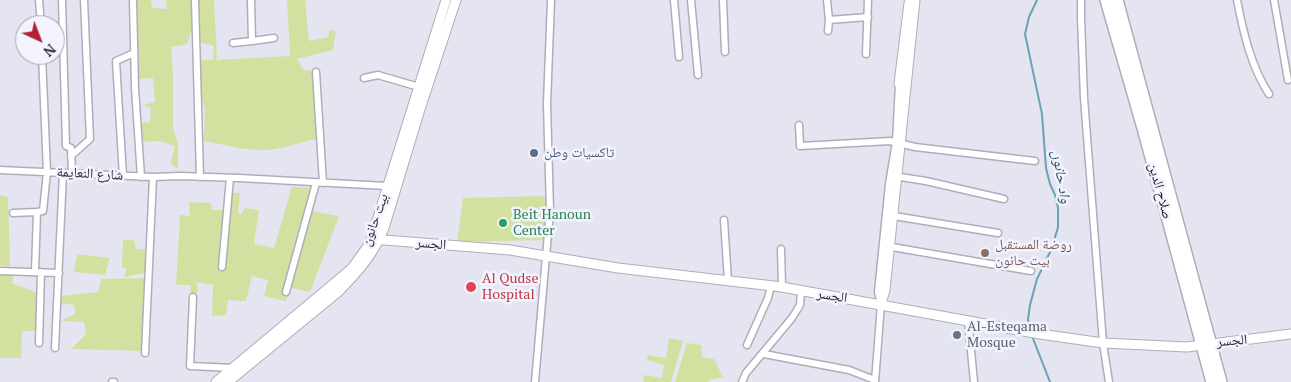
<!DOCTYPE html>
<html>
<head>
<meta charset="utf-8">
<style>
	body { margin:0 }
	#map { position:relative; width:1291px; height:382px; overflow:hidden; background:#e5e5f1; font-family:"PT Serif",serif }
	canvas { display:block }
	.north { position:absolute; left:15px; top:15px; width:50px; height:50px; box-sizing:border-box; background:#f2f3ff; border:1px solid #a0a1a9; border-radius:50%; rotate:137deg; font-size:14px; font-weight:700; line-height:20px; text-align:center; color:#242529 }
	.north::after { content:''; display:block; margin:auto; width:18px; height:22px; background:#b22035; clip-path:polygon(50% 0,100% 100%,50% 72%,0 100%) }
</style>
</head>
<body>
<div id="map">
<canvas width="1291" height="382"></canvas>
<div class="north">N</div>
</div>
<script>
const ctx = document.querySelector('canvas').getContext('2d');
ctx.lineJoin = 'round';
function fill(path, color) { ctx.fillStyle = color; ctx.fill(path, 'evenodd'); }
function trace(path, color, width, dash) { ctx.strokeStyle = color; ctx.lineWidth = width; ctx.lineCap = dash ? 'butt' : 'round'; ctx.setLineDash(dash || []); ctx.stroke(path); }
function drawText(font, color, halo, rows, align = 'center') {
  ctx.font = font + ' "PT Serif","Noto Naskh Arabic",serif'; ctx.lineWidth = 5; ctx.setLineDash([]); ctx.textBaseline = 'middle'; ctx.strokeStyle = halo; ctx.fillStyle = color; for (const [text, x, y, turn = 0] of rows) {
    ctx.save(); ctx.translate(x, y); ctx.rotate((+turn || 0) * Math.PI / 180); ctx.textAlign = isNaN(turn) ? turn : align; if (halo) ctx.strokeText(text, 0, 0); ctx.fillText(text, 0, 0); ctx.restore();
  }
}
const green = new Path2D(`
	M137,0H151L152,8L167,9L166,0H191L192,29L187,44L171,47L173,72V128L178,144V169L171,164L175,146L160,141L141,142L139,123L150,122L151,108L143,105L155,102L153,78L139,79Z
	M198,0H214L217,58L214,60L290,56L287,0H305L309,41L328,37L330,30L336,31L333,50L297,59L303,69L314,72L317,139C299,142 282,150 263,150C247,151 221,144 204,141L205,108L202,101L200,60H213L214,46L199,42Z
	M292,187L311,188L306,210L339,216L310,292L289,287L286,301L264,296L268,280L252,276L246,301L228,300L226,315L212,316L213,285L197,282V294H190L191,285H176L180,215L190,216L189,202L211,203L212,210H224L227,192L240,193L238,213L241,215L245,208L259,210L254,244L274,248Z
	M0,195L8,197L10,266L0,265Z
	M544,196L547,207L545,240L457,242L463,198Z
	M123,240H134L136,249H145V273L124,277L127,269L122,267Z
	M77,254L110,258L105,275L74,272Z
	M0,273L14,274L12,283L37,293L36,331H22L21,358H0Z
	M146,278L142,351L71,349L86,334L84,322L60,321L75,314L74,305L60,303L61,296L98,292L101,279Z
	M669,338L683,341L671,382H643L644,375L662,378L664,365L647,360L648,355L666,358Z
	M687,343L701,345L702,357L714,359L723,377L709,380L708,382H675Z`);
const stream = new Path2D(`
	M1030,329L1028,319L1030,305L1037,279L1052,248L1058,227V208L1055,195L1050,184L1046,168L1042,114L1025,34L1029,17L1037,0
	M1032,336L1050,382`);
const street = new Path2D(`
	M39,0L41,25
	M62,0L66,146L71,148L72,174
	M133,0L135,88L141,177
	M195,0L200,177
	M251,0L252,41L274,38
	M674,0L679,57
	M691,0L698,75
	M723,0L725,52
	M827,0L829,20L868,17
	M1081,0V18L1084,98L1103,343L1109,382
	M1237,0C1243,31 1251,67 1269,94
	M1274,0L1288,80
	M828,31L829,20
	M233,43L252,41
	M866,54L868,0
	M316,72L323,183
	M364,78L378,75L419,87
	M799,125L800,146L890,141L915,147L1035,161
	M71,156L90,139L84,0
	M0,170L153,177L180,176L239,178L387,186
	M123,176L116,61L134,53
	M894,176L926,181L1004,199
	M13,213L37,212
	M888,215L998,233
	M724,220L728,281
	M888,244L892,247L1031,271
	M781,249L782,287
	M222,267L230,178
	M0,271L59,273
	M35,272L37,212L43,211L47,172L42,55
	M286,292L316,183
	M193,297L190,366L233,368
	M968,320L974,382
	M39,343L41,272
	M747,345L768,298L771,286
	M55,348L63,173
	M145,353L153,177
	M764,354L849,370L875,380
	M112,382H114
	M535,382L550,211L547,104L551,0
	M742,382L746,373L792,318L800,305L801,291
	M875,382L881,304L878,292L889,184L896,142L899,84`);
const secondary = new Path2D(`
	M899,84L909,3
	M372,239L510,250L618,268L782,287L1040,334L1103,343L1187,347L1291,334
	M881,304L885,290L915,0
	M216,382L343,276L353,267L370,243L446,0
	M228,382L338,292C357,273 374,254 384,228L421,106L456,0`);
const highway = new Path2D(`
	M1106,0L1143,128L1212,382
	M1117,0L1221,382`);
const markers = [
	[534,153,5,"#5c6f8a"],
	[503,223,5,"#2e9e5b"],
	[985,253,5,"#8d6e63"],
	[471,287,6,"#e0444e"],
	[957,335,5,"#6b7280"]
];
const serviceNames = [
	["تاكسيات وطن",544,153]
];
const streetNames = [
	["شارع النعايمة",90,174,3],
	["صلاح الدين",1160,191,75],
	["بيت حانون",375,220,-70],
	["الجسر",431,244,5],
	["الجسر",832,296,9],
	["الجسر",1232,341,-5]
];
const leisureNames = [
	["Beit Hanoun",513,215],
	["Center",513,231]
];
const educationNames = [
	["روضة المستقبل",995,245],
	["بيت حانون",995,261]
];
const healthNames = [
	["Al Qudse",482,279],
	["Hospital",482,295]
];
const worshipNames = [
	["Al-Esteqama",967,327],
	["Mosque",967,343]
];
const waterNames = [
	["واد حانون",1061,177,80]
];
fill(green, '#d2e1a0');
trace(stream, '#6ba1b9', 2);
trace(street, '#adaeb9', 9);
trace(secondary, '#adaeb9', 11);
trace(highway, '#adaeb9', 14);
trace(street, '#fff', 6);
trace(secondary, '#fff', 9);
trace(highway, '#fff', 11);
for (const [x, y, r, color] of markers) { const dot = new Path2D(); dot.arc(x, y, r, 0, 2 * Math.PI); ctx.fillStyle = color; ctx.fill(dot); trace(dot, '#f2f3ff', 2); }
drawText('14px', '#4e5e75', '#f2f3ff', serviceNames, 'left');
drawText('14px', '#242529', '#f2f3ff', streetNames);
drawText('14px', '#27864d', '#f2f3ff', leisureNames, 'left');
drawText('14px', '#785e54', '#f2f3ff', educationNames, 'left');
drawText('14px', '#be3a42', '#f2f3ff', healthNames, 'left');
drawText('14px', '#5b616d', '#f2f3ff', worshipNames, 'left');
drawText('italic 15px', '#2b5668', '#f2f3ff', waterNames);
</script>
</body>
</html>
